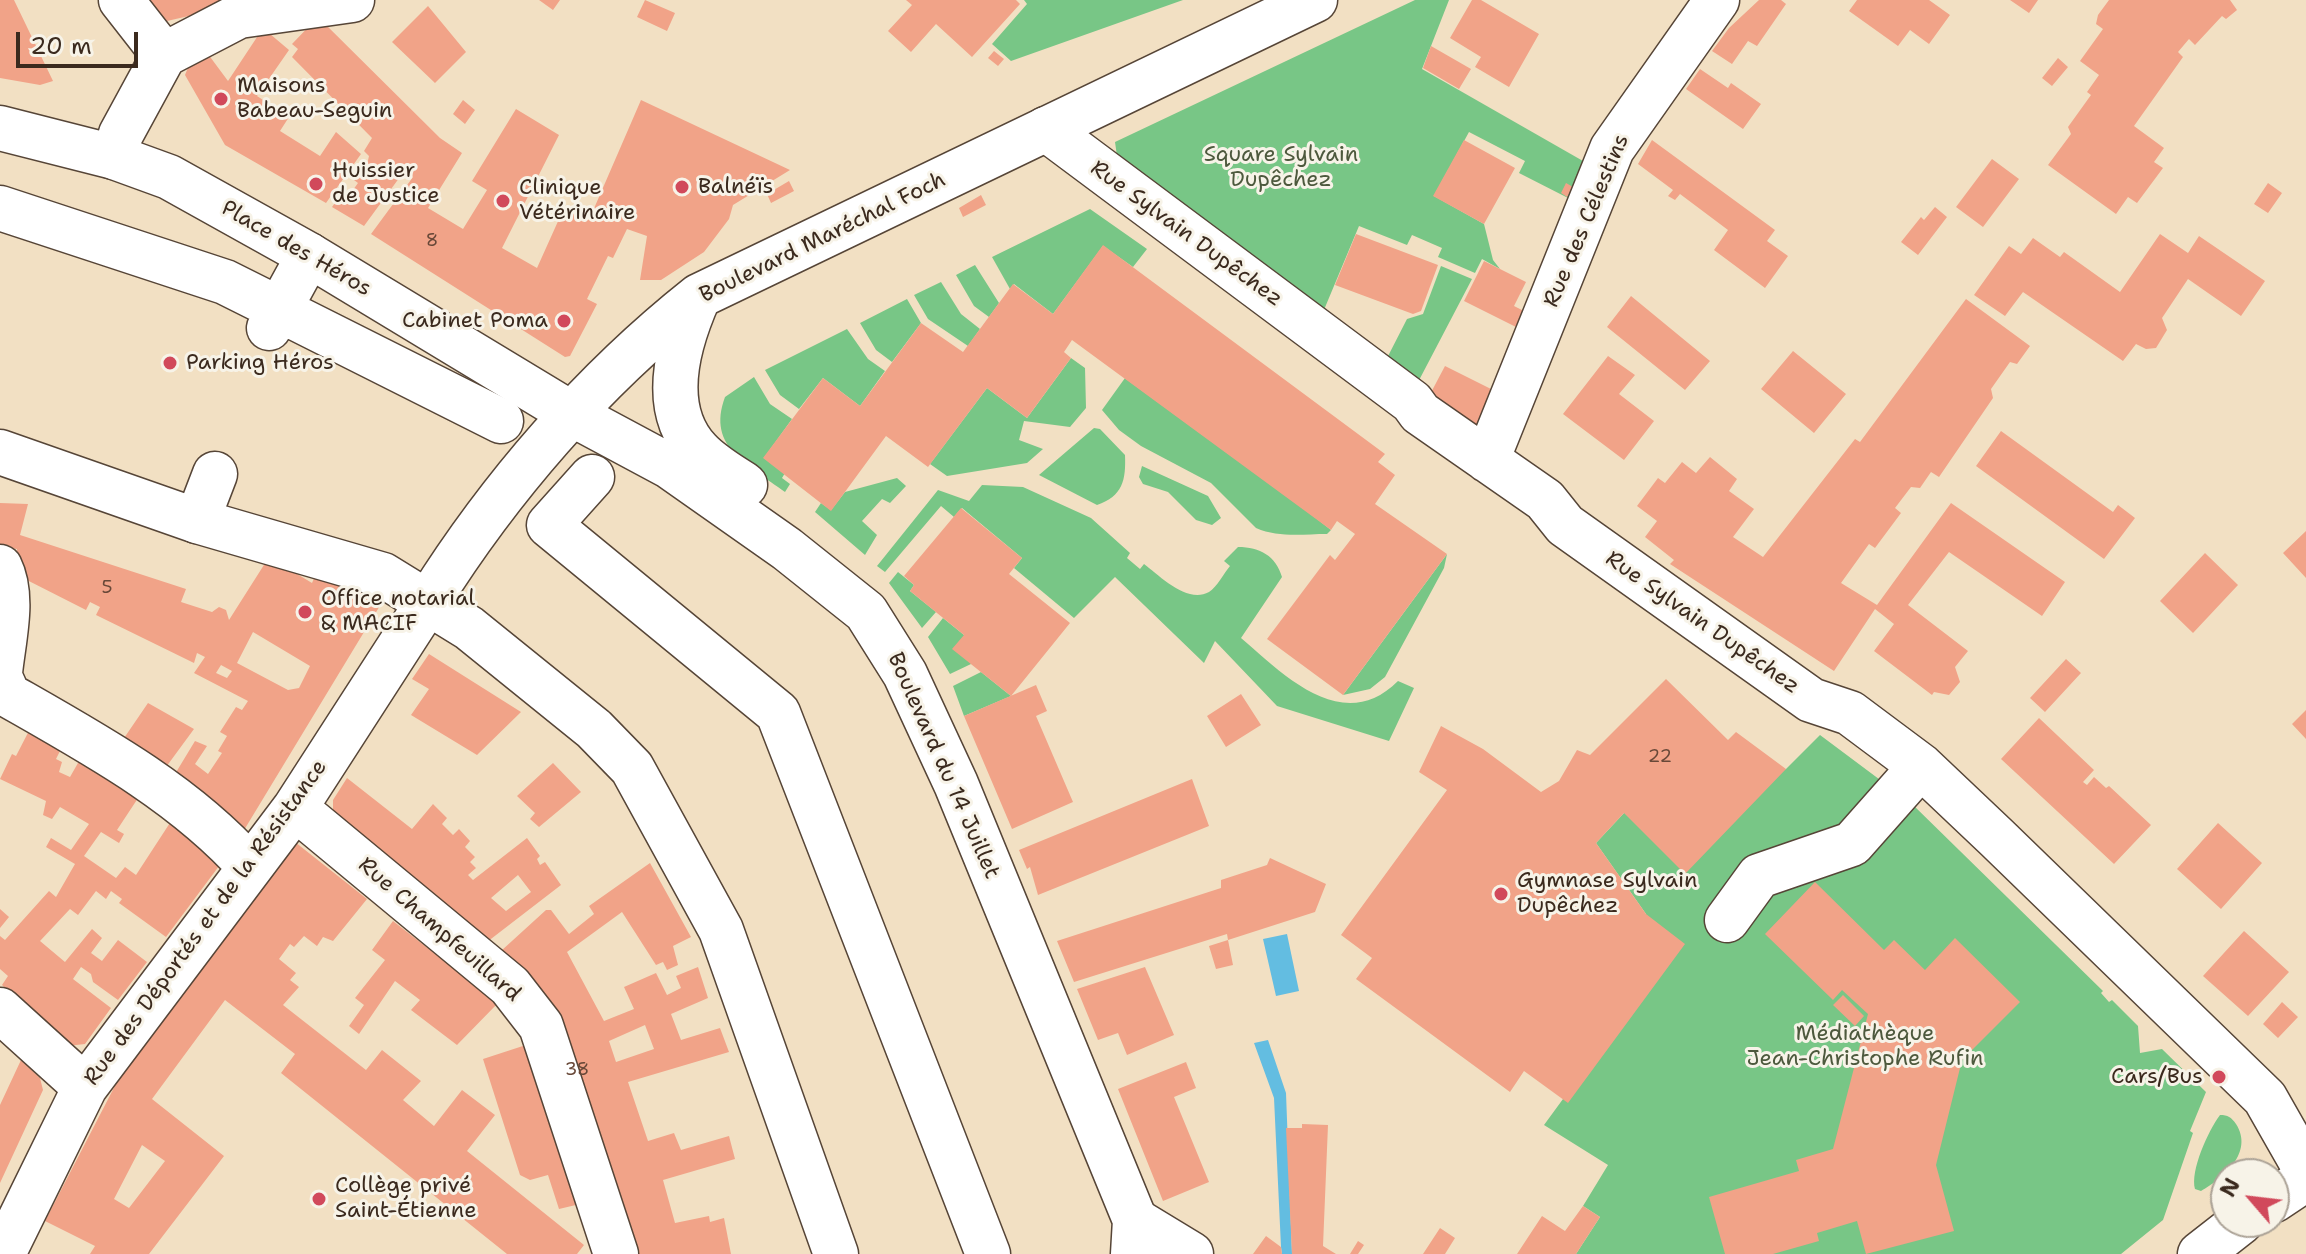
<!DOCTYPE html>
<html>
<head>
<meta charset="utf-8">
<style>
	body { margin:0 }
	#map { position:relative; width:2306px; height:1254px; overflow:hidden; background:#f2e0c3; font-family:"Shantell Sans",sans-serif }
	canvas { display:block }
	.north { position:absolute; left:2210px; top:1158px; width:80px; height:80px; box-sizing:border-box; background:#f7f3e8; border:2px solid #aca397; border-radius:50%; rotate:298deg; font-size:22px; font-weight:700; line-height:32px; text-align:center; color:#3b2a1e }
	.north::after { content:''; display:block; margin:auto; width:28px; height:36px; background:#d1495b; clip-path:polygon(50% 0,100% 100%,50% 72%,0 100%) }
	.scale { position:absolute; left:16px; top:32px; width:122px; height:36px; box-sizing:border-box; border:4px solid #3b2a1e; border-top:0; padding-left:10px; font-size:24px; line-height:28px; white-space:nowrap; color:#3b2a1e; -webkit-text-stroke:6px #f7f3e8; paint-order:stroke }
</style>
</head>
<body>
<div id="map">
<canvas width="2306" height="1254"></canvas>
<div class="north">N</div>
<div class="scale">20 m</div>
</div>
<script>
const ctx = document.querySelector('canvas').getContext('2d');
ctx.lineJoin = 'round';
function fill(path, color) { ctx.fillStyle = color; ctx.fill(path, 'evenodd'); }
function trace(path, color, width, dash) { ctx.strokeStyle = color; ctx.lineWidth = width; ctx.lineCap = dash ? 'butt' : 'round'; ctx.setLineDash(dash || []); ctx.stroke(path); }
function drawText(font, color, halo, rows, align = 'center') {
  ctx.font = font + ' "Shantell Sans",sans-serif'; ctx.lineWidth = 6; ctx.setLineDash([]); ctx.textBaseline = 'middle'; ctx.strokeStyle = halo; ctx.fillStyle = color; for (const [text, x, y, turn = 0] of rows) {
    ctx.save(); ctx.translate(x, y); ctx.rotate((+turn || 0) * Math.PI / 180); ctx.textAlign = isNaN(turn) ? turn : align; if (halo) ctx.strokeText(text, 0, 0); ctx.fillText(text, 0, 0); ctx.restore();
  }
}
const green = new Path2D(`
	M1024,0H1183L1011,61L992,44L1027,4Z
	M1415,0H1449L1422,69L1583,161L1570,199L1519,173L1525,161L1469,132L1434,196L1484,224L1493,260L1500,269L1482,259L1475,273L1438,257L1442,248L1412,235L1407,245L1359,226L1321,317L1118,163L1115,142Z
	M1090,209L1147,249L1133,267L1103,246L1053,314L1014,284L1010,289L992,257Z
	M975,265L999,303L989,317L974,306L956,275Z
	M1441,266L1472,279L1416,386L1385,362L1407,319L1423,314Z
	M941,282L961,314L980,329L968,346L928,319L914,295Z
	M907,299L921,323L892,362L876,350L860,323Z
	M847,329L868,359L885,371L860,406L823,378L799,409L780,395L765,370Z
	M1071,358L1085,368L1086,408L1070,427L1024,421L1019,440L1043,449L1027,463L947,476L930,464L987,388L1027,418Z
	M754,377L770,404L792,419L764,458L785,473L782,478L790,484L785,492C749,465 706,448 725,397Z
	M1125,378L1307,511L1331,530L1327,534C1303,534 1279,538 1256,528L1211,483L1141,446L1119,430L1102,410Z
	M1094,428L1100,429L1125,455C1126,480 1123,496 1097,505L1039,475Z
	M1142,466L1208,496L1221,518L1212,525L1196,520L1168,492L1143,484L1139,477Z
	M897,478L906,486L890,503L882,499L862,521L877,535L865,555L815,512L821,503L831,510L845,492Z
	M982,485L1023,487L1091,518L1130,553L1127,558L1140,569L1144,564C1160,576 1187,604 1209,592C1217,587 1224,573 1230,566L1224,561L1238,547C1260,547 1276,556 1282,577L1241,638C1284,675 1343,736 1398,681L1414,688L1389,741L1277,706L1215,641L1204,663L1115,577L1074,618L1014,568L1022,558L962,508L954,517L941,506L885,572L877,566L938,490L969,501Z
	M1447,554L1444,568L1385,677L1370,689L1343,695Z
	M898,572L914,585L910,591L936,612L922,628L889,583Z
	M943,618L964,635L971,664L950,674L928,637Z
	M981,672L1011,696L964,716L953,686Z
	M1820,735L1911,803L2103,991L2101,993L2109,1002L2112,1000L2138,1026L2140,1053L2162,1049L2206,1092L2190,1131L2193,1133L2163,1220L2121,1254H1576L1600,1217L1583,1206L1608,1165L1544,1125L1563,1099L1646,914L1596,843L1624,813L1786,769Z
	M2220,1115C2228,1115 2231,1117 2236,1124C2254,1152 2224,1178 2201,1191L2195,1189C2190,1171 2208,1131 2220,1115Z`);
const water = new Path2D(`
	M1287,934L1299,991L1276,996L1263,939Z
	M1268,1040L1286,1093L1292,1254H1282L1281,1247L1274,1098L1254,1043Z`);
const building = new Path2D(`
	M0,0H14L53,81L40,85L0,78Z
	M134,0H254V1L167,21L152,17Z
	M539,0H560L553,10Z
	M645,0L675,13L667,31L637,17Z
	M906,0H1016L1020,4L972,57L936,24L911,52L888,31L912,5Z
	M1472,0H1481L1539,34L1509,87L1475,67L1481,57L1450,38Z
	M1759,0H1781L1786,4L1757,46L1748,41L1732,64L1712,51L1729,28Z
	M1857,0H1929L1950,15L1929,44L1910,30L1898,46L1849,11Z
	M2010,0H2038L2029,13Z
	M2109,0H2230L2237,10L2226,19L2222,16L2195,45L2189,39L2178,52L2183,57L2134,126L2164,148L2154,162L2163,168L2137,203L2128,197L2116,214L2048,165L2071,134L2068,127L2091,95L2087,92L2099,75L2080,61L2103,29L2096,24L2098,15Z
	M428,6L466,52L435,83L392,42Z
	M318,17L440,138L462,153L428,208L463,229L487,190L472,181L516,109L559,135L502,248L537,268L564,208L589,220L641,100L790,170L733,205L729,219L704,252L661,280H640L647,236L627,229L613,258L608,256L587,299L597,304L570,356L565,357L371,234L413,177L405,170L364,226L332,207L337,200L343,204L358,183L354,180L367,165L369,156L364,151L372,138L292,57L298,49L292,44Z
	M263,28L289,50L257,96L289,117L280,131L320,156L336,132L361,154L326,203L225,145L185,75L191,60L205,50L228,81Z
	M1431,46L1471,69L1459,89L1423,68Z
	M994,51L1004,59L998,66L988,58Z
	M2058,58L2068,67L2052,86L2042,78Z
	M1700,69L1728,88L1731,83L1761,104L1743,129L1686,89Z
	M463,100L475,110L465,124L453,114Z
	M1464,140L1515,168L1484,224L1433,196Z
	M1652,140L1775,230L1767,241L1788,256L1765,288L1714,250L1728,230L1680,194L1675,200L1668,196L1673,190L1638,164Z
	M1992,159L2019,179L1983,227L1956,207Z
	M789,181L794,191L771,203L767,194Z
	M1566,183L1573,187L1567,197L1561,193Z
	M2268,183L2282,193L2268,213L2254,204Z
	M981,195L986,205L963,217L959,208Z
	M1935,207L1947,217L1918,255L1901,242L1921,217L1924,220Z
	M1356,234L1438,265L1421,311L1413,314L1335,285Z
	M2160,234L2188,253L2199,236L2265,281L2241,316L2188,279L2162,318L2167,330L2156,348L2146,349L2136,344L2123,361L2023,292L2005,316L1974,295L2009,246L2021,254L2033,238L2060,257L2064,252L2120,292Z
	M1103,245L1385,454L1378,462L1395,475L1375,504L1447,554L1343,695L1267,639L1330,555L1335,560L1355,534L1337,521L1331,530L1072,340L1064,352L1071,358L1027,418L987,388L928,467L886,436L831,511L763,458L823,378L860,406L921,323L963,352L1013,284L1053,314Z
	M1484,261L1526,282L1514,306L1526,312L1518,328L1464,301Z
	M1631,296L1710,361L1685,390L1607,327Z
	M1966,299L2030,346L2017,364L2010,362L1991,389L1993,398L1939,477L1931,472L1920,488L1911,487L1895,508L1901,513L1875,548L1869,544L1841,583L1877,605L1951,503L2065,582L2042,616L1949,552L1908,605L1968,651L1955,667L1960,682L1949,695L1934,692L1932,695L1874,651L1894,624L1875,609L1834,671L1670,564L1674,560L1645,537L1657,521L1637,506L1658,478L1665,483L1682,462L1696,473L1710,457L1737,479L1729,491L1754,509L1733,537L1763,557L1855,439L1860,442Z
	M1793,351L1846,394L1814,433L1761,389Z
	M1608,356L1635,375L1619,394L1654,421L1624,460L1563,414Z
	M1445,366L1493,390L1477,427L1427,400Z
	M2001,431L2113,512L2118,505L2135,518L2104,559L1976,466Z
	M0,503L28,504L20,535L186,589L181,602L212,612L219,607L226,610L229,620L269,557L312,583L316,574L343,581L381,604L235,845L175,774L195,741L207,746L195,764L208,774L222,753L218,751L227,736L220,732L236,707L242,710L248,701L194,673L205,657L197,653L194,663L96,615L100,607L90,602L86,610L17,575V549L0,547ZM253,632L310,666L299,688L288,690L237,663ZM221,665L232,671L227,678L216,673Z
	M961,508L1022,558L1009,574L1070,623L1011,696L952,649L964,635L910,591L914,585L904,576Z
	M2306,531V578L2283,553Z
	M2205,553L2238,585L2193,633L2160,601Z
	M429,654L521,712L477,755L411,715L429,689L412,679Z
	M2066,659L2081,673L2045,712L2030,698Z
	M1666,679L1728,740L1736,732L1786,769L1685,874L1624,813L1596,843L1646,914L1685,944L1568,1103L1524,1071L1510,1092L1356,979L1372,958L1341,935L1447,790L1419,772L1441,726L1483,749L1541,792L1559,781L1577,750L1590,755Z
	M1036,685L1047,711L1036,716L1073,802L1012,829L964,716Z
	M1241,694L1261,725L1226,747L1207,716Z
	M148,703L194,729L158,778L120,744Z
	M2306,710V739L2292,724Z
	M2039,718L2094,770L2083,782L2087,785L2094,777L2106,788L2109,786L2151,825L2114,864L2001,759Z
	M32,725L66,739L56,759L62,762L59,772L70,777L86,749L146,786L117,830L124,834L119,843L101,832L84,856L116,878L125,867L136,875L179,809L231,850L166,937L119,903L122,899L111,891L106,899L96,891L78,915L70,909L40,941L65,962L92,929L102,938L91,953L102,961L118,940L147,962L118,1000L93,982L91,974L81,967L73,979L111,1008L85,1044L67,1046L2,985L8,976L0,969V936L5,940L49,891L56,897L75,864L46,847L51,838L71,850L89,824L60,807L52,819L43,815L46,801L0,779L12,754L16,756Z
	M553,763L581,792L539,827L530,819L535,813L517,796Z
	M347,778L412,829L433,804L447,818L442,824L453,835L459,829L470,841L465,847L475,857L470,862L476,868L468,875L473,880L527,838L540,856L537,859L540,865L545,862L561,885L487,942L333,817V800ZM518,875L531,892L506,911L491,898Z
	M1192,779L1209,826L1038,895L1030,867L1027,869L1019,850Z
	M2218,823L2262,863L2221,909L2177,869Z
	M295,842L367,899L333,941L323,937L317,946L304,936L294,947L290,944L279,959L296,973L290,980L299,987L283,1005L366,1070L382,1050L421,1081L403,1100L434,1126L462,1090L495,1115L467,1151L584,1245L577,1254H507L281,1073L295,1054L225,1000L152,1099L224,1156L149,1254H90L95,1246L45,1221L119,1078ZM142,1145L165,1161L129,1208L114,1199Z
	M1270,858L1326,884L1315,912L1228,940L1227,934L1074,982L1057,941L1221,888V880L1267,865Z
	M650,863L691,937L673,946L678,965L667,970L663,962L656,965L622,912L567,952L604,1021L634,1009L624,987L656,973L667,995L681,988L676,976L698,967L708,998L671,1014L681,1040L720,1028L729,1052L628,1082L648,1141L674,1133L681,1150L729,1136L735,1159L663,1180L675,1223L709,1216L710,1222L724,1218L731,1254H636L501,951L546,910H551L569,934L594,914L589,906ZM645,1025L654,1049L616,1062L609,1041Z
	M1815,882L1884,950L1894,940L1925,970L1955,938L2020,1002L1962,1060L1936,1165L1954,1231L1866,1254L1857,1221L1817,1233L1819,1241L1773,1254H1725L1709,1197L1799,1171L1796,1160L1833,1149L1868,1014L1842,990L1833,1000L1765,934Z
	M0,909L9,917L0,928Z
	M393,921L498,1003L457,1045L411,1010L420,1000L395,981L359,1034L349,1026L364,1005L355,998L385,960L372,950Z
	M2244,931L2289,972L2248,1016L2203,976Z
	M1228,940L1233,965L1216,969L1209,946Z
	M1145,967L1174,1035L1127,1055L1118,1033L1098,1040L1077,989Z
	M1843,995L1864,1016L1855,1026L1833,1005Z
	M2282,1002L2298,1017L2278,1038L2263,1024Z
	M529,1044L580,1204L559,1209L548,1175L530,1180L520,1175L483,1059Z
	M21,1060L40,1078L43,1090L0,1183V1105Z
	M1186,1062L1196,1088L1174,1097L1209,1182L1163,1201L1118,1089Z
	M1302,1124L1328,1125L1323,1246L1336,1254H1292L1286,1128H1302Z
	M1583,1206L1600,1217L1576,1254H1517L1542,1216L1565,1231Z
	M1440,1228L1455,1238L1445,1254H1423Z
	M1266,1236L1281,1247L1282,1254H1253Z
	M1358,1241L1364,1245L1358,1254H1350Z`);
const minor = new Path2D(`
	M121,0L164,55
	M1046,129L1412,402L1420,413L1545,500L1565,525L1811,700L1850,713L1921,766L1997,838L2265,1098L2306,1170
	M114,157L121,134L164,55L239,16L352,0
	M0,208L225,282L265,302
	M292,316L501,421
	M269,328L309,255
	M1487,460L1612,149L1717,0
	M592,477L549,525L778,713L988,1254
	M197,521L215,474
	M0,567C15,597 3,641 0,673
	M0,677L8,695C94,744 184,793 250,867
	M295,808L510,986L541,1026L616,1254
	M1727,920L1759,876L1852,844L1921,766
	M0,1010L85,1087
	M2274,1200L2306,1179
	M1135,1220L1191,1254
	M3,1254L85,1087L295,808L428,602
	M2200,1254L2241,1222`);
const major = new Path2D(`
	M0,128L114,157L169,177L309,255L572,414L669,466L787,549L866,612L905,674L956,784L1135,1220L1133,1254
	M699,296C678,343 658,408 699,451C712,465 730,475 745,485
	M0,452L197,521L383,575L469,628L594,729L632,768L721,930L836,1254
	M428,602C500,487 593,380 699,296L1315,0`);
const markers = [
	[221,99,8,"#d1495b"],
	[316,184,8,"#d1495b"],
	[682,187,8,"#d1495b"],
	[503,201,8,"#d1495b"],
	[564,321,8,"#d1495b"],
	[170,363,8,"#d1495b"],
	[305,612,8,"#d1495b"],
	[1501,894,8,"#d1495b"],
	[2219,1077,8,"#d1495b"],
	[319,1199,8,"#d1495b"]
];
const numberNames = [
	["8",432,241],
	["5",107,588],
	["22",1660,757],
	["38",577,1070]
];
const poiNames = [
	["Maisons",237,86],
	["Babeau-Seguin",237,111],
	["Huissier",332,171],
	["de Justice",332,196],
	["Balnéïs",698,187],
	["Clinique",519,188],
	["Vétérinaire",519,213],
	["Cabinet Poma",548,321,"right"],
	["Parking Héros",186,363],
	["Office notarial",321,599],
	["& MACIF",321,624],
	["Gymnase Sylvain",1517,881],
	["Dupêchez",1517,906],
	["Cars/Bus",2203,1077,"right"],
	["Collège privé",335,1186],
	["Saint-Étienne",335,1211]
];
const parkNames = [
	["Square Sylvain",1281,155],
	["Dupêchez",1281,180],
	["Médiathèque",1865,1034],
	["Jean-Christophe Rufin",1865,1059]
];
const streetNames = [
	["Rue des Célestins",1587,221,-67],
	["Rue Sylvain Dupêchez",1186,234,36],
	["Boulevard Maréchal Foch",823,238,-26],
	["Place des Héros",296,249,30],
	["Rue Sylvain Dupêchez",1702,623,35],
	["Boulevard du 14 Juillet",943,766,66],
	["Rue des Déportés et de la Résistance",206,923,-54],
	["Rue Champfeuillard",439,930,41]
];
fill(green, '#78c686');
fill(water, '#63bde1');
fill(building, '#f1a388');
trace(minor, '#564537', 47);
trace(major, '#564537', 47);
trace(minor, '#fff', 44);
trace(major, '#fff', 44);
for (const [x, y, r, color] of markers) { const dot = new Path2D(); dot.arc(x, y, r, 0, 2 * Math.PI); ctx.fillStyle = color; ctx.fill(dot); trace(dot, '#f7f3e8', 3); }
drawText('18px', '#684838', null, numberNames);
drawText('22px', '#3b2a1e', '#f7f3e8', poiNames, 'left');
drawText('22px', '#4d593d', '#f7f3e8', parkNames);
drawText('22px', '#3b2a1e', '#f7f3e8', streetNames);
</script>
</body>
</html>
